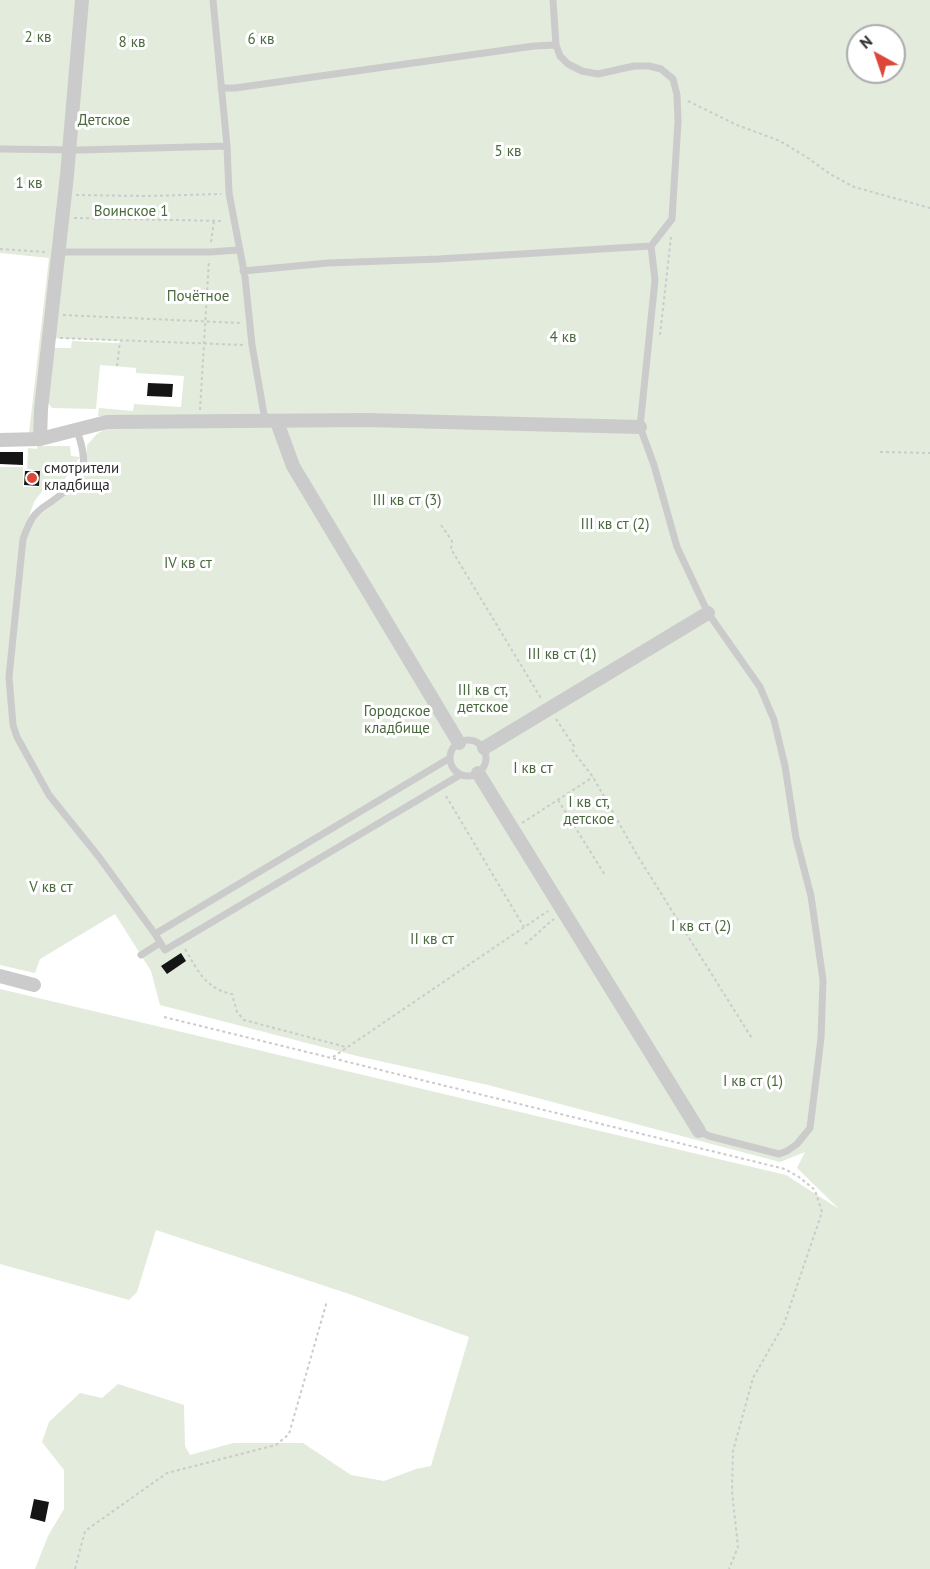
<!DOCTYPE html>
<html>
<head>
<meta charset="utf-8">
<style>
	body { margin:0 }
	#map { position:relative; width:930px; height:1569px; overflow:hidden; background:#fff; font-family:"PT Sans",sans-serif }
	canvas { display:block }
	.north { position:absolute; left:846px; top:24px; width:60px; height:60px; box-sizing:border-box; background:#fff; border:2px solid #ababab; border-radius:50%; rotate:320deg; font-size:16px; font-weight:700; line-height:24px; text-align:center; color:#2e2e2e }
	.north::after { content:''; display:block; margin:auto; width:21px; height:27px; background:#de4637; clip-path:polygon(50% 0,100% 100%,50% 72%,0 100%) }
</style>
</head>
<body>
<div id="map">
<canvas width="930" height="1569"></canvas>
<div class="north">N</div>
</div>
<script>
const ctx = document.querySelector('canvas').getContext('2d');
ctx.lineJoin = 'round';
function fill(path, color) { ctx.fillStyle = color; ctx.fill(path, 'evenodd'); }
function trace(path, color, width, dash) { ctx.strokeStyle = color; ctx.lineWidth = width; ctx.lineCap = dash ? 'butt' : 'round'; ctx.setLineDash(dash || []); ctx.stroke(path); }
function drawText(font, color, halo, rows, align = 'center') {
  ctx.font = font + ' "PT Sans",sans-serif'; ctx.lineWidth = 6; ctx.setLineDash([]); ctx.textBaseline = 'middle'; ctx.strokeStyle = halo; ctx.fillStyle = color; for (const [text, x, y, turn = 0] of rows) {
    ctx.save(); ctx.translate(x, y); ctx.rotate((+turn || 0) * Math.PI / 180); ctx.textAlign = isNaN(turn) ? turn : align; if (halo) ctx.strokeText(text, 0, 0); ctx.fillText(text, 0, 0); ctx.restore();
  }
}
const green = new Path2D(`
	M0,0H930V1569H35L48,1536L64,1509V1470L42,1442L49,1422L80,1393L102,1398L118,1384L184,1405L185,1446L190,1455L233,1443H303L351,1475L384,1481L416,1469L431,1466L469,1337L349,1294L156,1230L137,1292L129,1300L0,1264V989L786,1175L839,1209L797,1168L805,1152L780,1162L488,1085L357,1056L160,1005L151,971L115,914L40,959L35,973L0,965V467H23V487H39L40,471L27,469L28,448L37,449V446H70L71,456L80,457L64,480L45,487L34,502L21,538L38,516L61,499L78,484L86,471L87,445L97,434L107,428V417L98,416L99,408L133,411L134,404L181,407L184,376L136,373V368L100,365L96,409L52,408L46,400L52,348H71L72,341L119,343L120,341L45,338L35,429L32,433H29L49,258L0,253ZM858,36H894V72H858Z`);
const building = new Path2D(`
	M148,383L173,384L172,397L147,396Z
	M0,452H23V465L0,464Z
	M25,471H40L39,486L24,485Z
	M181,953L186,961L167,974L161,966Z
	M34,1499L49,1502L45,1522L30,1518Z`);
const path = new Path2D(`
	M688,101L737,125L780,141L808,158L830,174L854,187L930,208
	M76,195L146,196L221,194
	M74,218L224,221
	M211,242L214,221
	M0,249L46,252
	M63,315L240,323
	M660,335L671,237
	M60,338L244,345
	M117,366L120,342
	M200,410L209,260
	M880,452L930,453
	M441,525L452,541L451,549L542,700
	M556,719L574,746L573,751L593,777L637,855L753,1040
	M446,796L524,927
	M558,800L605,875
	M522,823L593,777
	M525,944C536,936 543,927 554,919
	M185,949C198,971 206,989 232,994L237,1012L244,1020L346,1047
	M164,1017L785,1169L799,1177L815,1190L822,1212L784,1324L753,1378L733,1451L732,1491L738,1547L729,1569
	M333,1057L548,911
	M75,1569L85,1531L167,1473L276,1445L289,1434L327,1301`);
const service = new Path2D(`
	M213,0L227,146L229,193L245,277L252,345L265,420
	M553,0L556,45L560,56L568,64L582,71L598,74L634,66H649L661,69L673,79L677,95L678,122L672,219L651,246L655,280L640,427L654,465L677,547L708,613L760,687L774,720L785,766L796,838L811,896L823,980L821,1038L810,1128L797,1144L787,1151L779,1154L709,1136L699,1131
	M221,88H235L534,46L556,45
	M0,149L80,150L227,146
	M58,252H210L238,250
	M243,271L328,263L439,259L651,246
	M77,431C91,469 83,479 51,502C45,506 38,510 33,517C29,523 26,531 23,539L9,677L13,725L17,737L49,795L99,857L155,934L165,950L460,775
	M450 758a18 18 0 1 1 36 0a18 18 0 1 1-36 0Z
	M155,934L450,758
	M141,955L160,943`);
const minor = new Path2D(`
	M277,422L293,466L459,743
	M40,439L41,409L67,175L82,0
	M0,440L40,439L107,422L367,420L640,427
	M484,748L708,613
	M478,773L699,1131
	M0,976L34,985`);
const markers = [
	[32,478,6,"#de4637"]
];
const parkNames = [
	["2 кв",38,38],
	["6 кв",261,40],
	["8 кв",132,43],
	["Детское",104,121],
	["5 кв",508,152],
	["1 кв",29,184],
	["Воинское 1",131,212],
	["Почётное",198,297],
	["4 кв",563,338],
	["III кв ст (3)",407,501],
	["III кв ст (2)",615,525],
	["IV кв ст",188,564],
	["III кв ст (1)",562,655],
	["III кв ст,",483,691],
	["детское",483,708],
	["Городское",397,712],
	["кладбище",397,729],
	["I кв ст",533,769],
	["I кв ст,",589,803],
	["детское",589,820],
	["V кв ст",51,888],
	["I кв ст (2)",701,927],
	["II кв ст",432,940],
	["I кв ст (1)",753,1082]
];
const poiNames = [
	["смотрители",44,469],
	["кладбища",44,486]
];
fill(green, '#e2ebdc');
fill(building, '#151515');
trace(path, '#cbcbcb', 2, [3, 3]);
trace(service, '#cbcbcb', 7);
trace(minor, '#cbcbcb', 14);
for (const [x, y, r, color] of markers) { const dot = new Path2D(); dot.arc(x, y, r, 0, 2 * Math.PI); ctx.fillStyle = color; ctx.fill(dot); trace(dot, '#fff', 2); }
drawText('15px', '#4a683d', '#fff', parkNames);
drawText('15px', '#2e2e2e', '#fff', poiNames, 'left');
</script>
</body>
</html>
